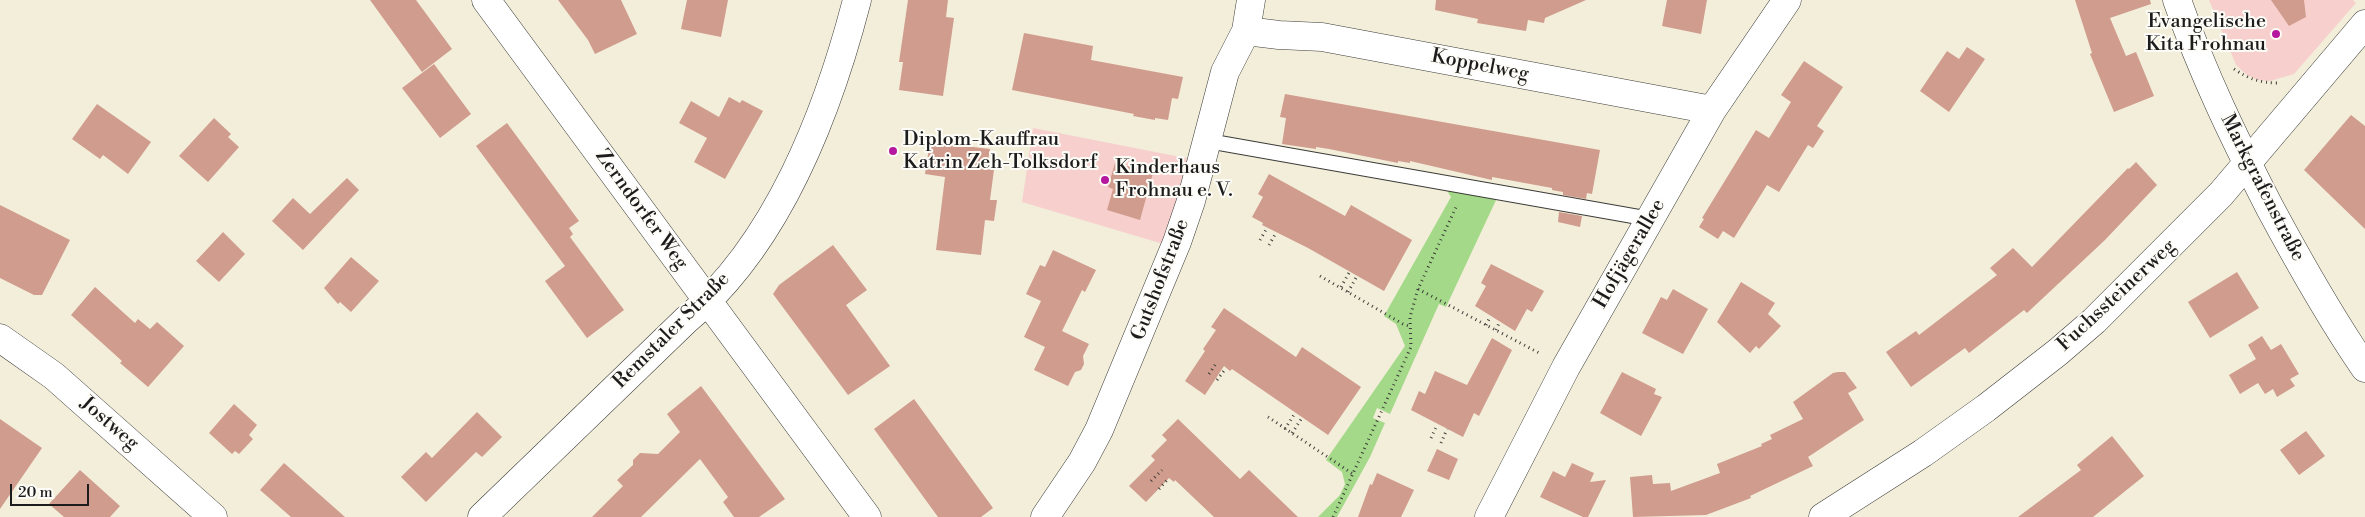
<!DOCTYPE html>
<html>
<head>
<meta charset="utf-8">
<style>
	body { margin:0 }
	#map { position:relative; width:2365px; height:517px; overflow:hidden; background:#f3eeda; font-family:"Libre Bodoni",serif }
	canvas { display:block }
	.scale { position:absolute; left:10px; top:484px; width:79px; height:22px; box-sizing:border-box; border:2px solid #1c1c1c; border-top:0; padding-left:6px; font-size:15px; line-height:18px; white-space:nowrap; color:#1c1c1c; -webkit-text-stroke:4px #fdfcf7; paint-order:stroke }
</style>
</head>
<body>
<div id="map">
<canvas width="2365" height="517"></canvas>
<div class="scale">20 m</div>
</div>
<script>
const ctx = document.querySelector('canvas').getContext('2d');
ctx.lineJoin = 'round';
function fill(path, color) { ctx.fillStyle = color; ctx.fill(path, 'evenodd'); }
function trace(path, color, width, dash) { ctx.strokeStyle = color; ctx.lineWidth = width; ctx.lineCap = dash ? 'butt' : 'round'; ctx.setLineDash(dash || []); ctx.stroke(path); }
function drawText(font, color, halo, rows, align = 'center') {
  ctx.font = font + ' "Libre Bodoni",serif'; ctx.lineWidth = 4; ctx.setLineDash([]); ctx.textBaseline = 'middle'; ctx.strokeStyle = halo; ctx.fillStyle = color; for (const [text, x, y, turn = 0] of rows) {
    ctx.save(); ctx.translate(x, y); ctx.rotate((+turn || 0) * Math.PI / 180); ctx.textAlign = isNaN(turn) ? turn : align; if (halo) ctx.strokeText(text, 0, 0); ctx.fillText(text, 0, 0); ctx.restore();
  }
}
const built = new Path2D(`
	M2209,0H2353L2356,3L2294,74L2270,81L2258,80L2247,75L2236,65Z
	M1033,128L1191,159L1163,244L1022,202Z`);
const green = new Path2D(`
	M1446,189L1497,198L1446,307L1439,304L1390,414L1377,408L1373,418L1385,423L1370,457L1337,517H1318L1340,495L1345,484L1342,472L1326,460L1405,346L1396,324L1384,316L1451,197Z`);
const building = new Path2D(`
	M370,0H416L452,49L422,72Z
	M558,0H621L637,34L595,54L588,40Z
	M687,0H728L721,37L681,29Z
	M908,0H948L946,17L954,18L943,96L899,90L903,62H899Z
	M1436,0H1586L1545,18L1544,23L1528,20L1526,31L1477,23L1478,19L1435,10Z
	M1667,0H1707L1701,34L1662,26Z
	M2075,0H2150L2151,4L2110,18L2126,56L2136,52L2154,96L2114,112L2090,54L2092,53Z
	M2271,0H2304L2306,17L2289,26Z
	M1024,33L1093,46L1091,60L1183,77L1178,99L1172,98L1168,120L1155,118V120L1133,116L1134,114L1012,90Z
	M1967,47L1985,59L1949,112L1920,91L1947,51L1959,59Z
	M1804,61L1843,87L1817,126L1824,131L1813,148L1808,145L1779,192L1767,185L1734,238L1723,231L1718,239L1699,227L1704,219L1702,218L1756,130L1769,138L1791,102L1781,95Z
	M434,64L471,114L440,138L402,88Z
	M1285,94L1600,150L1592,194L1587,193L1586,199L1563,195V192L1552,190V188L1492,177V180L1410,161V163L1398,161V163L1329,149L1316,147V149L1282,144L1286,118L1280,117Z
	M729,97L740,103L742,100L763,111L725,179L694,162L707,138L679,123L691,101L719,117Z
	M97,104L151,142L128,174L103,155L100,159L72,139Z
	M2351,115L2365,126V229L2304,170Z
	M214,118L231,134L228,137L239,147L208,182L179,156Z
	M507,123L579,221L569,228L573,234L570,237L624,310L587,338L545,281L565,266L476,146Z
	M930,142L990,149L988,161L995,162L990,200H997L994,221L985,220L981,255L936,250L945,177L925,174Z
	M2136,162L2157,185L2105,240L2027,313L2024,310L1969,353L1965,348L1911,387L1886,352L1916,331L1919,335L1997,275L1990,268L2013,248L2032,267L2128,168L2129,169Z
	M1115,163L1153,173L1140,220L1107,210L1113,189L1108,187Z
	M1269,174L1345,216L1351,205L1412,240L1384,291L1308,248L1262,225L1263,223L1252,217L1263,197L1258,194Z
	M347,178L359,190L303,250L272,221L293,198L310,214Z
	M0,205L70,240L42,295H34L0,278Z
	M1559,212L1582,216L1580,227L1558,222Z
	M223,232L245,254L219,282L196,261Z
	M833,245L867,290L846,305L890,366L848,395L773,294L779,285Z
	M1053,250L1096,270L1085,292L1082,290L1062,331L1089,344L1083,356L1084,364L1081,370L1075,372L1068,386L1034,370L1045,347L1024,337L1041,301L1026,294L1040,265L1045,267Z
	M351,257L379,281L351,312L340,302L338,304L324,288Z
	M1491,264L1544,291L1532,312L1527,309L1515,331L1475,306L1486,286L1481,283Z
	M2237,272L2259,308L2210,338L2188,302Z
	M1741,282L1775,303L1768,314L1781,326L1759,349L1756,346L1750,353L1717,322Z
	M95,287L135,323L138,319L150,329L157,322L184,346L148,387L120,363L122,361L71,315Z
	M1673,289L1708,309L1683,354L1642,333L1661,297L1667,300Z
	M1224,308L1296,357L1302,347L1361,387L1328,435L1232,369L1230,371L1224,366L1205,395L1185,381L1205,351L1203,349L1216,330L1211,327Z
	M2262,336L2271,350L2281,344L2299,374L2290,379L2295,386L2277,397L2273,389L2265,394L2258,383L2240,394L2229,375L2256,359L2248,345Z
	M1492,338L1512,350L1479,416L1474,413L1463,437L1411,410L1419,391L1425,394L1435,371L1467,385Z
	M1622,372L1656,389L1654,394L1662,397L1641,436L1600,413Z
	M1838,372H1845L1857,388L1848,393L1864,420L1808,457L1813,466L1750,496L1751,498L1706,515L1633,517L1630,477L1652,475L1653,484L1670,483L1671,491L1720,473L1717,464L1762,446L1761,444L1772,439L1770,435L1803,419L1793,402L1833,373Z
	M701,386L785,499L759,517H734L723,502L728,497L700,459L641,517H592L623,486L617,480L633,465V460L640,453L658,454L680,432L667,414Z
	M914,399L993,508L981,517H938L874,429Z
	M234,404L257,425L249,435L253,439L239,454L235,451L232,454L209,433Z
	M477,412L502,437L482,457L476,452L426,502L401,477L426,452L432,458Z
	M0,419L42,448L0,509Z
	M1178,419L1240,479L1249,470L1298,517H1214L1175,480L1174,482L1169,478L1146,502L1129,486L1155,460L1151,456L1167,440L1162,435Z
	M2306,431L2325,456L2299,475L2280,450Z
	M2112,436L2144,476L2093,517H2018L2081,470L2077,465Z
	M1437,449L1458,459L1449,480L1427,471Z
	M284,463L345,517H291L260,490Z
	M1572,463L1594,473L1590,482L1606,480L1588,517H1583L1540,497L1553,471L1565,477Z
	M80,470L120,506L110,517H64L49,504Z
	M1377,473L1414,490L1401,517H1358L1370,484L1372,485Z`);
const path = new Path2D(`
	M2234,69C2249,79 2260,83 2279,83
	M1260,240L1267,228
	M1269,245L1276,233
	M1320,276L1403,324L1409,326
	M1341,287L1350,271
	M1418,289L1541,354
	M1348,292L1357,276
	M1486,325L1490,317
	M1496,330L1499,323
	M1209,374L1217,362
	M1217,380L1226,368
	M1268,417L1353,474
	M1285,429L1295,413
	M1292,433L1302,418
	M1431,438L1437,425
	M1441,443L1447,429
	M1151,481L1162,470
	M1159,489L1169,478
	M1333,517L1411,347L1410,317L1418,289L1457,205`);
const service = new Path2D(`
	M1208,141L1650,219`);
const minor = new Path2D(`
	M486,0L867,517
	M2177,0C2202,72 2235,140 2270,208C2299,262 2330,317 2365,368
	M1246,31L1279,35L1322,37L1712,110
	M0,338L54,376L213,517
	M482,517L686,320C777,245 828,112 857,0
	M1045,517L1082,462L1099,430L1177,242L1191,201L1225,72L1246,31L1251,0
	M1489,517L1566,367L1712,110L1787,0
	M1823,517L1923,453L1986,408L2058,352L2094,321L2221,194L2365,24`);
const markers = [
	[2276,34,5,"#b5179e"],
	[893,151,5,"#b5179e"],
	[1105,180,5,"#b5179e"]
];
const poiNames = [
	["Evangelische",2266,22,"right"],
	["Kita Frohnau",2266,45,"right"],
	["Diplom-Kauffrau",903,140],
	["Katrin Zeh-Tolksdorf",903,163],
	["Kinderhaus",1115,168],
	["Frohnau e. V.",1115,191]
];
const streetNames = [
	["Koppelweg",1480,66,11],
	["Markgrafenstraße",2262,188,63],
	["Zerndorfer Weg",641,210,54],
	["Hofjägerallee",1630,254,-60],
	["Gutshofstraße",1161,280,-69],
	["Fuchssteinerweg",2117,296,-43],
	["Remstaler Straße",672,331,-45],
	["Jostweg",109,424,41]
];
fill(built, '#f7d0ce');
fill(green, '#a4d989');
fill(building, '#d09c8e');
trace(service, '#3c3c38', 16);
trace(minor, '#3c3c38', 29);
trace(path, '#3c3c38', 3, [1, 4]);
trace(service, '#fff', 14);
trace(minor, '#fff', 28);
for (const [x, y, r, color] of markers) { const dot = new Path2D(); dot.arc(x, y, r, 0, 2 * Math.PI); ctx.fillStyle = color; ctx.fill(dot); trace(dot, '#fdfcf7', 2); }
drawText('20px', '#1c1c1c', '#fdfcf7', poiNames, 'left');
drawText('20px', '#1c1c1c', '#fdfcf7', streetNames);
</script>
</body>
</html>
